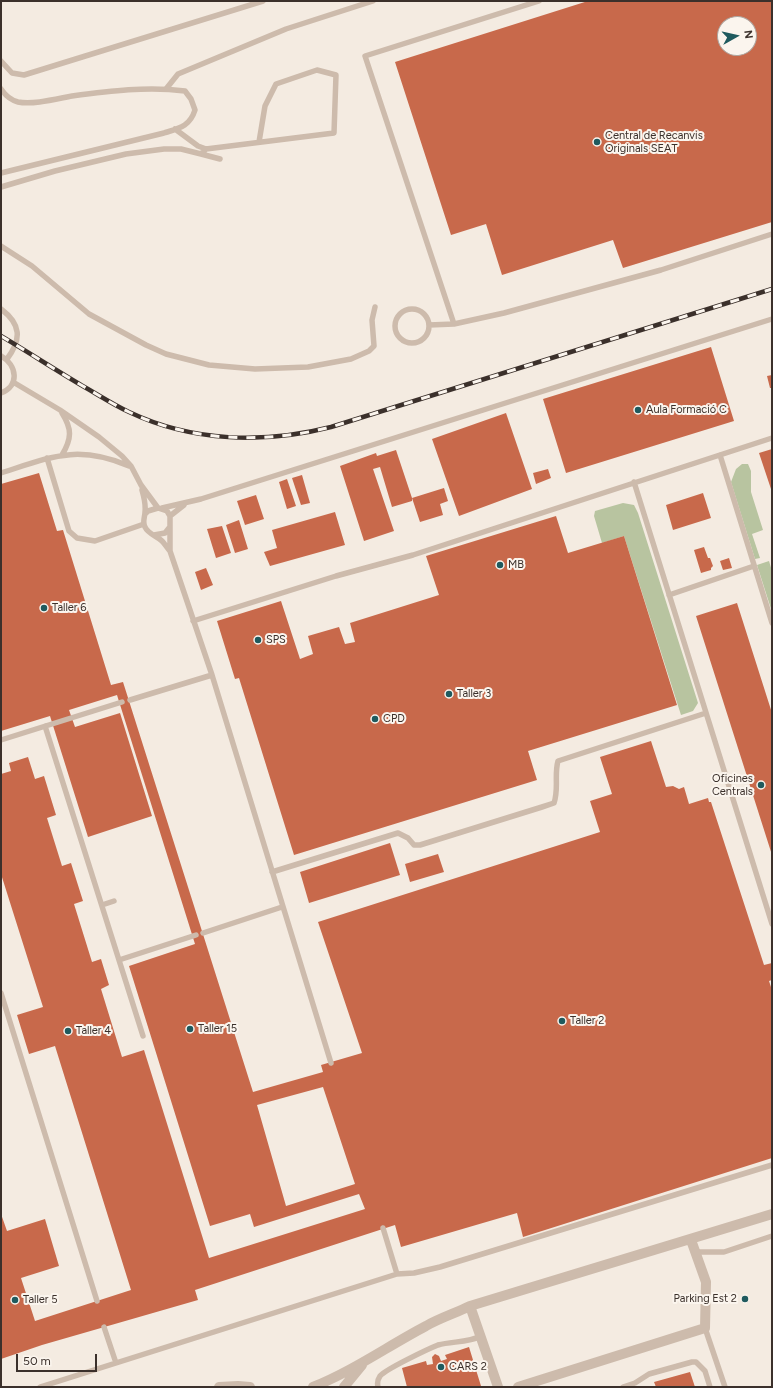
<!DOCTYPE html>
<html>
<head>
<meta charset="utf-8">
<style>
	body { margin:0 }
	#map { position:relative; width:773px; height:1388px; overflow:hidden; background:#f4ebe1; font-family:Figtree,sans-serif }
	canvas { display:block }
	.frame { position:absolute; inset:0; border:2px solid #3b302b; pointer-events:none }
	.north { position:absolute; left:717px; top:16px; width:40px; height:40px; box-sizing:border-box; background:#fbf5ee; border:1px solid #aea6a0; border-radius:50%; rotate:82deg; font-size:11px; font-weight:700; line-height:16px; text-align:center; color:#3b302b }
	.north::after { content:''; display:block; margin:auto; width:14px; height:18px; background:#1f5a5e; clip-path:polygon(50% 0,100% 100%,50% 72%,0 100%) }
	.scale { position:absolute; left:16px; top:1354px; width:81px; height:18px; box-sizing:border-box; border:2px solid #3b302b; border-top:0; padding-left:5px; font-size:12px; line-height:14px; white-space:nowrap; color:#3b302b; -webkit-text-stroke:3px #fbf5ee; paint-order:stroke }
</style>
</head>
<body>
<div id="map">
<canvas width="773" height="1388"></canvas>
<div class="frame"></div>
<div class="north">N</div>
<div class="scale">50 m</div>
</div>
<script>
const ctx = document.querySelector('canvas').getContext('2d');
ctx.lineJoin = 'round';
function fill(path, color) { ctx.fillStyle = color; ctx.fill(path, 'evenodd'); }
function trace(path, color, width, dash) { ctx.strokeStyle = color; ctx.lineWidth = width; ctx.lineCap = dash ? 'butt' : 'round'; ctx.setLineDash(dash || []); ctx.stroke(path); }
function drawText(font, color, halo, rows, align = 'center') {
  ctx.font = font + ' Figtree,sans-serif'; ctx.lineWidth = 4; ctx.setLineDash([]); ctx.textBaseline = 'middle'; ctx.strokeStyle = halo; ctx.fillStyle = color; for (const [text, x, y, turn = 0] of rows) {
    ctx.save(); ctx.translate(x, y); ctx.rotate((+turn || 0) * Math.PI / 180); ctx.textAlign = isNaN(turn) ? turn : align; if (halo) ctx.strokeText(text, 0, 0); ctx.fillText(text, 0, 0); ctx.restore();
  }
}
const green = new Path2D(`
	M742,464H748L751,471V492L763,530L752,534L760,558L755,559L731,482L736,469Z
	M623,503L634,505L638,513L698,703L693,711L681,715L624,536L602,543L594,516L595,511Z
	M769,561L772,571V612L757,565Z`);
const building = new Path2D(`
	M588,1H772V222L623,268L613,240L502,275L486,224L451,235L395,62ZM725,24H749V48H725Z
	M711,347L734,421L566,473L543,399Z
	M772,375V388H770L767,376Z
	M506,413L532,489L459,516L432,439Z
	M772,449V492L759,453Z
	M396,450L412,498V501L392,507L380,467L373,469L394,531L364,541L340,466L376,453L377,456Z
	M548,469L551,478L536,484L533,473Z
	M39,473L57,531L63,530L111,685L123,682L253,1092L323,1072L321,1065L362,1053L318,922L600,832L590,801L612,794L600,757L651,741L666,787L673,786L679,789L684,787L689,804L708,798L709,802H711L764,965L772,963V980L769,981L772,990V1158L523,1237L517,1213L401,1247L395,1225L195,1290L198,1300L42,1345L1,1359V1214L7,1231L45,1219L59,1266L21,1278L35,1321L131,1290L55,1046L29,1054L17,1015L43,1007L1,874V774L11,771L9,763L28,757L35,779L44,776L56,815L47,818L62,866L71,863L83,901L74,904L92,962L101,959L109,985L101,989L122,1057L144,1050L209,1258L365,1209L359,1194L254,1227L250,1214L210,1226L129,966L195,944L117,695L69,710L75,727L120,713L152,816L88,837L50,716L1,731V484ZM323,1087L355,1184L286,1206L257,1105Z
	M302,475L310,503L301,505L292,478Z
	M287,479L296,506L287,509L279,482Z
	M444,488L448,501L440,504L443,515L420,522L412,498Z
	M703,493L711,518L673,530L666,505Z
	M256,495L264,519L245,525L237,501Z
	M335,512L345,545L270,566L264,552L277,548L272,530Z
	M556,516L568,553L624,536L677,705L528,751L537,780L294,855L239,678L235,679L217,621L281,601L300,659L313,654L308,636L339,627L345,644L355,642L350,623L439,595L426,556Z
	M239,520L248,549L235,553L226,525Z
	M222,526L231,553L216,558L207,529Z
	M704,547L708,558H710L713,566L711,568V570L701,573L694,550Z
	M729,558L732,568L723,570L720,561Z
	M206,568L213,585L201,590L195,572Z
	M737,603L772,713V855L696,616Z
	M390,843L400,875L309,903L300,872Z
	M438,854L444,872L410,882L405,864Z
	M469,1347L481,1386L407,1387L402,1368L426,1361L427,1365L433,1364L432,1357L435,1354L439,1356L441,1361L447,1359L445,1355Z
	M690,1372L695,1387H656L654,1382Z`);
const lane = new Path2D(`
	M1,61L12,73L24,75L263,1
	M1,89C5,95 10,100 18,102C33,105 56,99 72,96C109,91 148,86 185,91L191,99L195,110C190,126 180,128 164,133L1,173
	M166,89L178,74L286,29L373,1
	M175,129L198,146L206,149L334,133L336,75L317,70L276,84L265,106L259,142
	M201,154L220,159
	M1,187L55,171L126,154L164,149H181L201,154L206,149
	M1,246L32,266L89,314L146,345L166,354L209,365L255,369L308,367L351,359L369,351L374,346L372,320L375,307
	M1,309C21,324 22,339 7,359
	M395 326a17 17 0 1 1 34 0a17 17 0 1 1-34 0Z
	M454,324L365,56L539,1
	M429,325L454,324L504,313L661,270L772,234
	M1,356C17,365 20,386 1,393
	M13,382L60,410L99,437L122,456L131,466L141,485L158,508
	M62,413C72,429 72,438 62,455
	M720,455L772,623
	M47,458L69,531L77,538L95,541L144,524
	M1,473C51,457 77,444 129,466
	M634,482L772,924
	M142,490C144,497 146,504 145,512C145,517 142,522 145,527C148,534 157,536 162,541C165,544 167,548 170,551
	M162,508L201,499L772,319
	M145,514L148,511L158,508L167,511L170,516V551L212,675L331,1063
	M170,516L184,505
	M154,535L165,533L169,528
	M669,595L754,566
	M193,621L336,576L413,555L772,438
	M130,700L212,675
	M45,726L143,1036
	M1,740L122,702
	M272,872L398,833L408,838L414,845H420L542,807L554,803C559,789 554,775 558,761L706,713
	M102,905L114,901
	M203,933L282,907
	M119,960L196,935
	M1,993L97,1301
	M383,1228L397,1274
	M695,1252H724L772,1236
	M104,1327L116,1363
	M705,1328L725,1387
	M40,1387L397,1274L414,1273L440,1267L772,1165
	M378,1387C377,1383 378,1379 380,1376C386,1369 428,1349 438,1345C452,1341 468,1343 481,1336
	M623,1387L635,1383L649,1374L692,1362H696L705,1371L710,1387`);
const street = new Path2D(`
	M470,1306L498,1387
	M219,1387L238,1386L250,1387
	M313,1387C353,1371 388,1346 426,1326C440,1318 456,1313 470,1306L772,1214
	M344,1387L362,1365
	M518,1387L705,1328L706,1282L691,1240`);
const rail = new Path2D(`
	M1,336C28,352 54,369 81,385C97,394 112,404 129,412C192,442 264,444 331,427L772,289`);
const markers = [
	[597,142,4,"#1f5a5e"],
	[638,410,4,"#1f5a5e"],
	[500,565,4,"#1f5a5e"],
	[44,608,4,"#1f5a5e"],
	[258,640,4,"#1f5a5e"],
	[449,694,4,"#1f5a5e"],
	[375,719,4,"#1f5a5e"],
	[761,785,4,"#1f5a5e"],
	[562,1021,4,"#1f5a5e"],
	[190,1029,4,"#1f5a5e"],
	[68,1031,4,"#1f5a5e"],
	[745,1299,4,"#1f5a5e"],
	[15,1300,4,"#1f5a5e"],
	[441,1367,4,"#1f5a5e"]
];
const poiNames = [
	["Central de Recanvis",605,136],
	["Originals SEAT",605,149],
	["Aula Formació C",646,410],
	["MB",508,565],
	["Taller 6",52,608],
	["SPS",266,640],
	["Taller 3",457,694],
	["CPD",383,719],
	["Oficines",753,779,"right"],
	["Centrals",753,792,"right"],
	["Taller 2",570,1021],
	["Taller 15",198,1029],
	["Taller 4",76,1031],
	["Parking Est 2",737,1299,"right"],
	["Taller 5",23,1300],
	["CARS 2",449,1367]
];
fill(green, '#b8c4a0');
fill(building, '#c8694b');
trace(lane, '#cdbbac', 5.5);
trace(street, '#cdbbac', 10);
trace(rail, '#3b302b', 4.5);
trace(rail, '#fbf5ee', 3, [9]);
for (const [x, y, r, color] of markers) { const dot = new Path2D(); dot.arc(x, y, r, 0, 2 * Math.PI); ctx.fillStyle = color; ctx.fill(dot); trace(dot, '#fbf5ee', 1.5); }
drawText('11px', '#3b302b', '#fbf5ee', poiNames, 'left');
</script>
</body>
</html>
